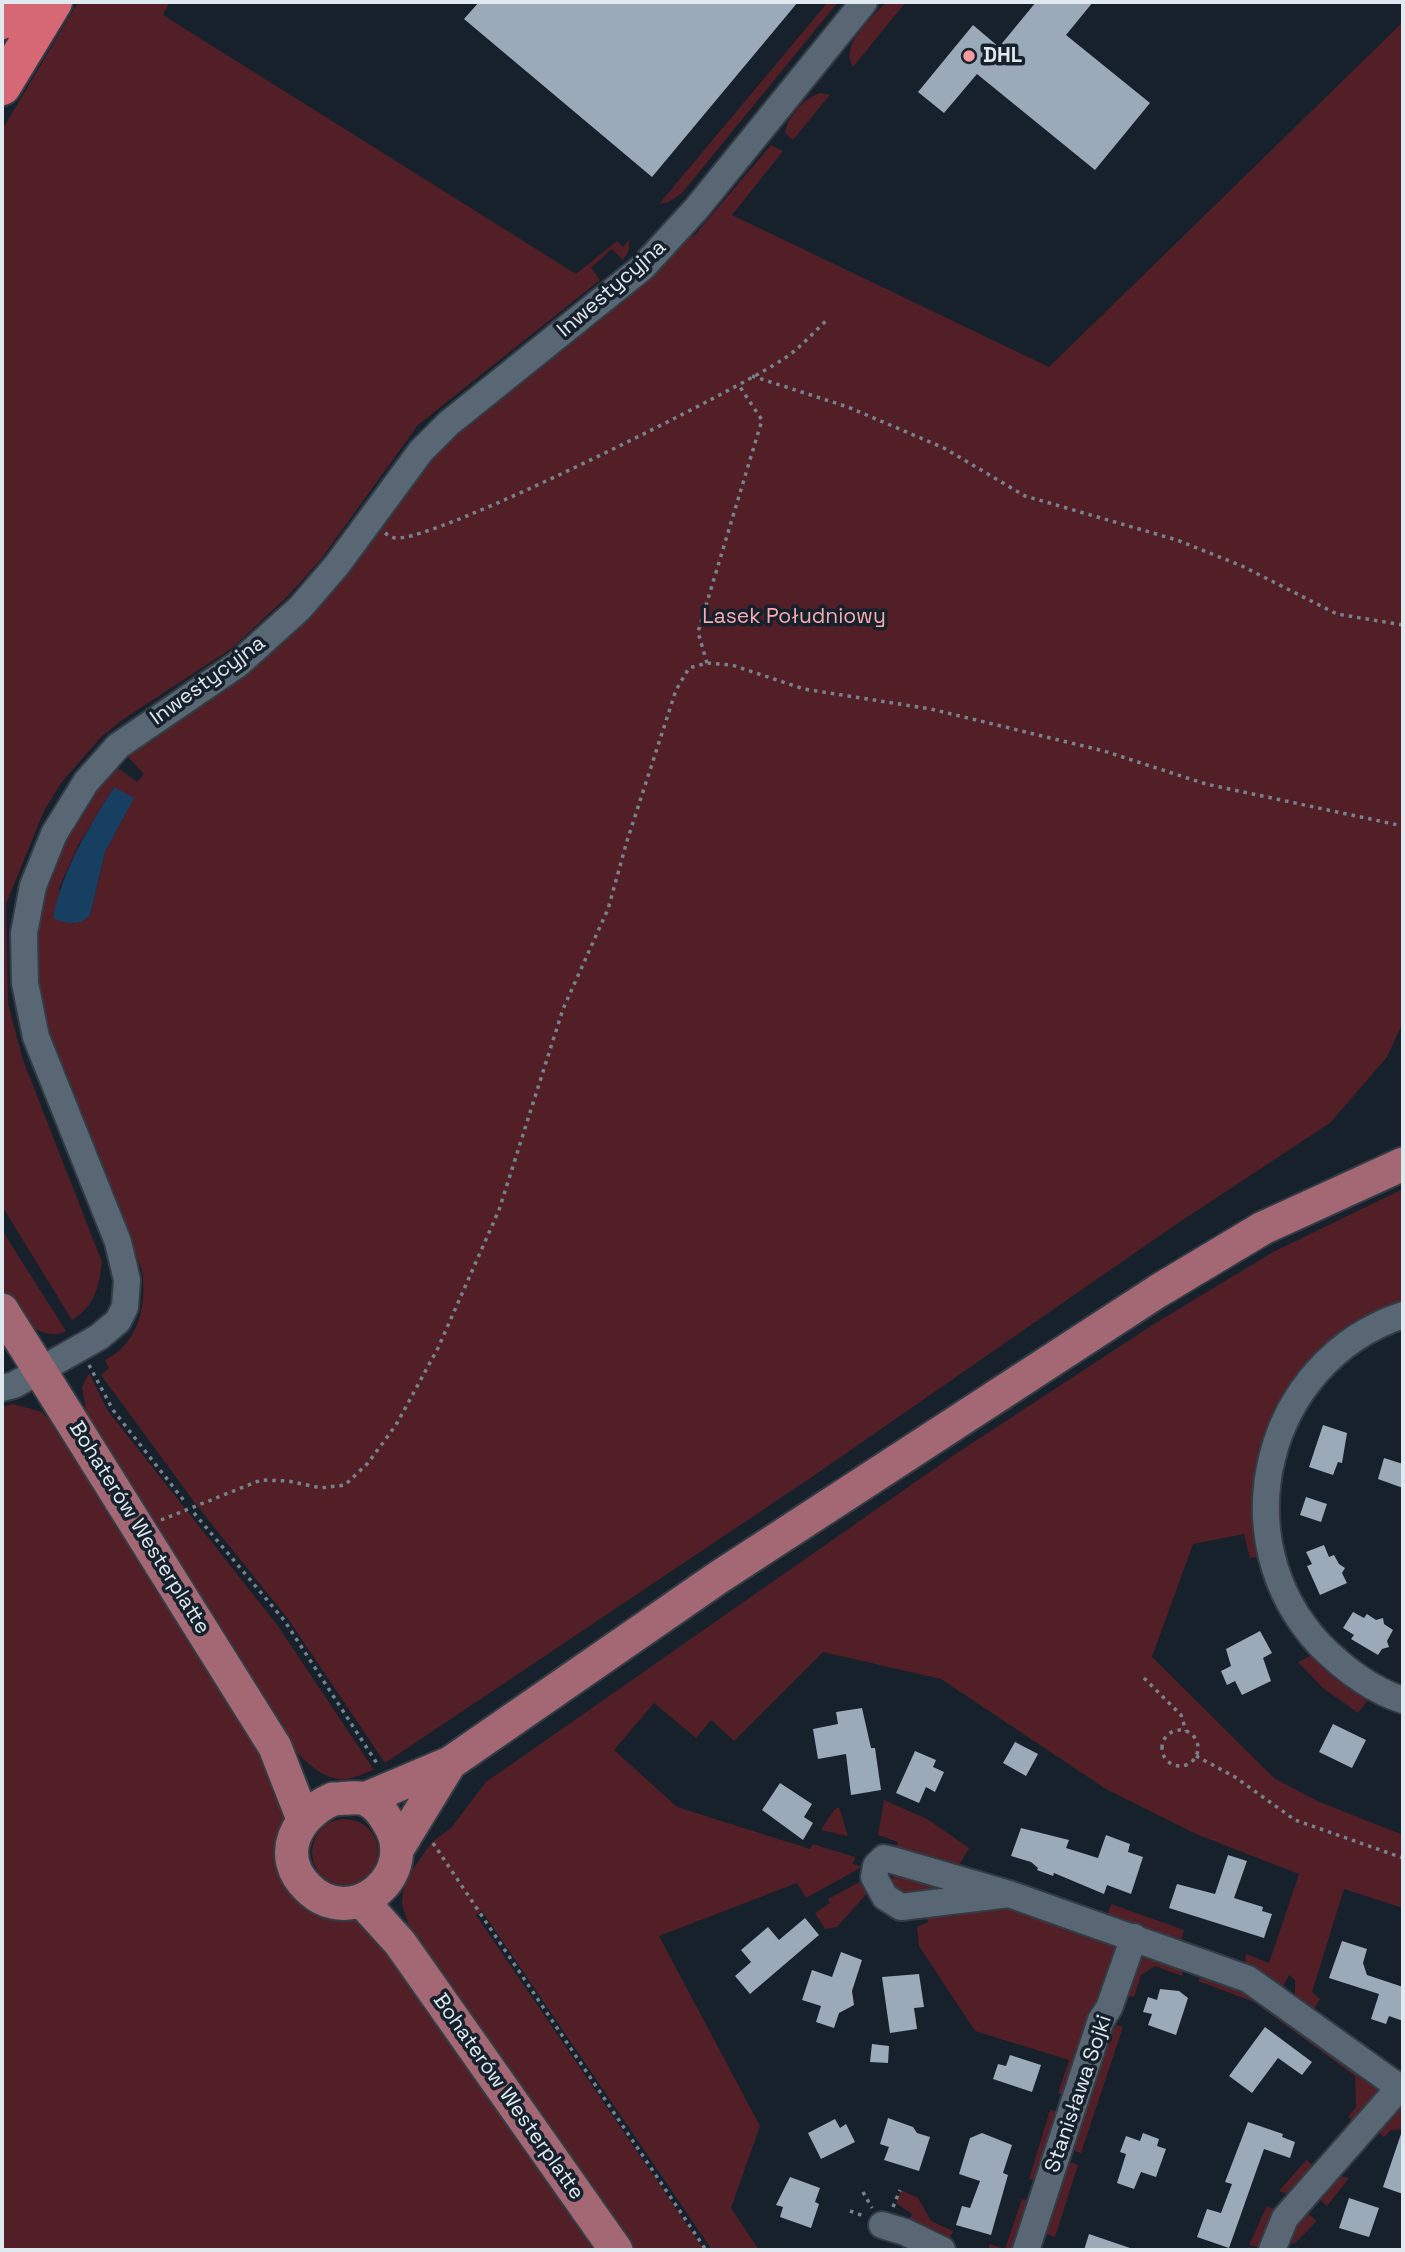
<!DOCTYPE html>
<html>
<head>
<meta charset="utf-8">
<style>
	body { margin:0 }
	#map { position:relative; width:1405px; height:2252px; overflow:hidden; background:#16212c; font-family:"Space Grotesk",sans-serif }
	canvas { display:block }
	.frame { position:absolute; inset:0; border:4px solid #e1e9f0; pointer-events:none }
</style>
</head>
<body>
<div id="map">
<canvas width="1405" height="2252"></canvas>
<div class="frame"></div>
</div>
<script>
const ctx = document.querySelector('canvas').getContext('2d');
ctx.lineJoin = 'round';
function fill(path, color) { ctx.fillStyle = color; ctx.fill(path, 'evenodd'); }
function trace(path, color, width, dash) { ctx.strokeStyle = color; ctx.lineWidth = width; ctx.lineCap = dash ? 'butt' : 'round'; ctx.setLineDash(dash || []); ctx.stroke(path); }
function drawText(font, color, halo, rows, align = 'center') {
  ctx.font = font + ' "Space Grotesk",sans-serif'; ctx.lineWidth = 7; ctx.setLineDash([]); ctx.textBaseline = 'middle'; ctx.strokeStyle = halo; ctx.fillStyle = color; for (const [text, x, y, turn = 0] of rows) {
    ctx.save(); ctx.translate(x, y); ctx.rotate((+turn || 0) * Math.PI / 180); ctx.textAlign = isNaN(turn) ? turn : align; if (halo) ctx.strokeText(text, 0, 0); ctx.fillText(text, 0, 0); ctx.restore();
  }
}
const green = new Path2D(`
	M78,2H170L163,15L576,274L617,241L623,247L629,240V250L623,260L612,249L591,268L600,280L418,425L321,559L289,595L231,649L125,718L102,736L61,783L44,811L6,904L8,1004L23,1060L102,1262C99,1287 95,1306 72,1320L2,1206V130Z
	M828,2H838L682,193L669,202L659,204Z
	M886,2H906L853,67C839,45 872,18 886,2Z
	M1403,22V1022L1387,1057L1330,1123L1175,1225L809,1479L385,1763L288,1619L198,1507L101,1375L109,1368L105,1360C139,1343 147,1305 142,1270L58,1068L38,995L37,936L48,873L84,802L113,768H118L137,782L144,774L127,756L217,693L443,444L688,235L693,237L771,145L783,151L732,215L1049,367ZM114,787L133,799L105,852L90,915L72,924L59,888L79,844Z
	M820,93L830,95L793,140L785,133C787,117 805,97 820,93Z
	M1403,1189V1305L1294,1386L1263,1556L1250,1558L1244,1534L1193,1544L1152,1657L1274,1778L1317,1801L1403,1835V1908L1344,1889L1312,1992L1320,1999L1315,2008L1309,2009L1295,1997V1980L1289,1975L1282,1988C1268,1981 1241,1973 1246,1954L1269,1963L1299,1874L1196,1834L1106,1789L941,1679L823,1652L734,1741L711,1720L696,1738L654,1703L614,1750L677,1807L810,1849L813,1844L855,1857L853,1864L862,1867L806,1898L797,1883L659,1936L760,2126L731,2208L759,2250H712L482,1911L476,1915L704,2250H630L409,1926L402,1904L403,1891L412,1870L432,1842L451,1828L486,1782L954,1455L1154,1324L1273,1252Z
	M2,1230L66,1331C39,1345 8,1309 2,1285C0,1270 2,1246 2,1230Z
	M89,1373L108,1411L278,1626L374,1770C366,1772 356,1778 347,1779C322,1782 301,1757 286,1741L87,1416L82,1387Z
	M13,1404L42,1412L49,1420L250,1730L287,1817L279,1844L397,1952L606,2250H2V1407Z
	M1317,1653L1369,1699L1358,1713L1323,1688L1298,1662Z
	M884,1800L927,1819L969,1848L956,1871L894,1854L898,1842L878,1835Z
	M839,1807L848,1836L821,1830L834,1810Z
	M312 1852a33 33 0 1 1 66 0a33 33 0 1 1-66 0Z
	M894,1873L972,1889L929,1899L898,1893L892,1880Z
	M867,1878L869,1891L837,1927L825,1929L815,1913L830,1903L828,1899Z
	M1111,1904L1184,1930L1180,1944L1106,1919Z
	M1001,1906L1108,1938L1116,1950L1070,2097L1058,2093L1069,2060L975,2031L919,1946L917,1927L928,1922L926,1916Z
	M1142,1955L1183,1967L1182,1976L1155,1966L1141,1975L1134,1997L1124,1995L1133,1965Z
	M1203,1973L1238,1984L1378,2085L1380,2091L1358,2125L1348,2117L1356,2107L1355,2076L1254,2002L1198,1981Z
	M1111,2023L1123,2027L1081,2153L1065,2148Z
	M1400,2107H1403V2129L1391,2130L1384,2137L1377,2130Z
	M1050,2110L1061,2112L1037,2181L1029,2179Z
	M1063,2160L1078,2165L1055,2237L1046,2234L1039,2225Z
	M1306,2160L1319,2170L1296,2197L1279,2191Z
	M1336,2175L1349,2178L1327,2206L1316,2196Z
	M901,2190L918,2198L931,2221L953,2231L946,2249L905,2227L912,2214L896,2203Z
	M1022,2199L1031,2202L1019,2250H988L990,2244L1005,2249Z
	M1267,2206L1276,2210L1264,2249L1249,2245Z
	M1306,2212L1317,2221L1294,2244L1285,2239Z`);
const water = new Path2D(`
	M114,787L134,798L105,852L90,915C79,927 66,924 53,918C63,868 88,829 114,787Z`);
const building = new Path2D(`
	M479,2H798L652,177L464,19Z
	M1036,2H1093L1066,35L1150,103L1095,170L977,74L944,113L918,92L973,25L999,47Z
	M1323,1425L1347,1433L1342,1463L1338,1462L1333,1475L1309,1467Z
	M1384,1458L1403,1464V1488L1378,1479Z
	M1306,1497L1327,1504L1321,1522L1300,1515Z
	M1324,1545L1329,1557L1334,1555L1339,1564L1345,1568L1342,1573L1347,1583L1320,1595L1307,1566L1312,1564L1306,1552Z
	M1353,1612L1364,1618L1367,1614L1376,1620L1383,1618L1384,1624L1393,1630L1387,1641L1389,1647L1382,1649L1378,1655L1351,1639L1354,1635L1343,1628Z
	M1260,1631L1272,1653L1263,1658L1271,1681L1242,1695L1235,1681L1227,1685L1221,1671L1231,1666L1226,1649Z
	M862,1708L871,1748H875L881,1790L851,1795L846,1754L818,1759L813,1729L838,1724L836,1712Z
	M1333,1724L1366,1740L1352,1768L1319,1752Z
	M1015,1742L1038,1754L1026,1776L1003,1763Z
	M915,1751L936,1760L933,1767L944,1772L935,1792L926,1787L919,1803L896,1793Z
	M780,1783L812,1804L804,1817L813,1823L803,1840L762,1810Z
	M1021,1828L1069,1840L1066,1848L1098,1858L1106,1835L1130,1844L1128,1852L1143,1857L1131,1894L1107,1885L1104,1894L1054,1873L1053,1876L1037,1870L1038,1868L1031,1862L1011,1856Z
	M1228,1855L1247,1861L1234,1898L1263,1907L1262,1911L1272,1914L1264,1938L1169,1908L1177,1884L1215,1894Z
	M805,1918L819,1935L750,1994L735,1976L751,1962L741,1950L768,1927L779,1940Z
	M1342,1941L1367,1949L1363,1963L1367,1975L1403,1987V2021L1389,2016L1386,2024L1371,2019L1379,1994L1329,1978Z
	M841,1952L862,1960L852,1991L854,2005L839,2013L834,2028L816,2022L821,2006L802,2000L812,1970L832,1977Z
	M919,1974L924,2007L914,2008L917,2029L890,2033L882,1977Z
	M1160,1989L1179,1991L1188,1998L1176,2035L1148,2025L1152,2014L1143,2012L1148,1997L1157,2000Z
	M1265,2027L1312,2062L1302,2075L1278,2058L1252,2093L1229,2076Z
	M872,2044L889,2046L888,2063L870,2062Z
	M1010,2055L1041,2065L1032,2092L993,2079L998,2064L1006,2066Z
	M888,2118L913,2127L917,2133L930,2137L919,2171L884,2160L889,2147L880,2144Z
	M835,2119L840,2128L846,2124L855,2142L821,2159L808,2133Z
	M1248,2122L1283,2134L1282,2137L1295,2142L1290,2158L1264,2149L1229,2248L1197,2237L1207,2209L1221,2213L1232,2184L1225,2182Z
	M982,2133L1012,2145L1003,2173L1008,2175L991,2235L956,2225L962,2206L970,2208L980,2181L959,2174L970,2138Z
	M1143,2133L1159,2139L1157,2146L1166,2149L1156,2177L1141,2172L1134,2189L1117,2183L1126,2154L1120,2152L1126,2136L1140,2141Z
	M1401,2134H1403V2194L1383,2187Z
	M790,2177L820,2188L815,2202L819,2204L811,2228L780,2217L783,2207L776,2205Z
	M1349,2198L1379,2208L1369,2237L1339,2228Z
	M1089,2234L1130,2248V2250H1084Z`);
const path = new Path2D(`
	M752,376L848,407L944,448L1025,496L1177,540L1242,566L1337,614L1403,625
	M385,533C388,535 391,537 395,538C434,543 741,388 785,358C801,347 814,332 828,319
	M707,663L698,632L762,420L738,384
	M89,1365L113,1410L185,1502
	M194,1513L284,1620L378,1765
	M161,1520L261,1480L288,1481L321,1488L345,1485L368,1463L396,1425L438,1348L499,1210L563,1009L608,909L627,841L676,690L689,668L707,663L732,665L804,689L931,709L1104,751L1206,784L1403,826
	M1144,1678L1181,1715L1186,1731
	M1162 1748a18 18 0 1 1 36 0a18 18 0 1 1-36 0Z
	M1196,1756L1235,1777L1295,1820L1403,1858
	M433,1843L706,2250
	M863,2192L872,2208
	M893,2207L900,2190
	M850,2211L864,2216`);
const minor = new Path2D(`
	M1403,1315C1265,1361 1220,1538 1320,1645C1344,1669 1371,1690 1403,1700
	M2,1388L14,1385L99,1337L118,1321L125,1307L127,1280L118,1242L36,1037L25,983L24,933L33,886L54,834L86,782L118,746L238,664L300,608L337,565L421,451L449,423L643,267L697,208L864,2
	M1009,1894L901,1907L885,1897L874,1877L876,1866L884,1858L892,1860L1009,1894L1248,1979L1403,2090
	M882,2225L905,2232L942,2250
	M1026,2250L1101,2020L1109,2008L1134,1937
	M1272,2250L1285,2218L1400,2087`);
const major = new Path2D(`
	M2,1310L275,1747L303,1819
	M333,1799C342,1799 357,1796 365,1799C375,1803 383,1813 388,1822C421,1873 353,1932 308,1888C275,1856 296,1815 333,1799Z
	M365,1799L450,1763L719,1577L1158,1291L1263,1228L1403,1164
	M398,1848L450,1763
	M362,1901L400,1943L616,2250`);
const highway = new Path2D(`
	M2,20L13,2
	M2,86L53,2`);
const markers = [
	[969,56,7,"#f49aa2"]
];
const poiNames = [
	["DHL",983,56]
];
const streetNames = [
	["Inwestycyjna",612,289,-41],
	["Inwestycyjna",208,681,-36],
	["Bohaterów Westerplatte",139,1528,58],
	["Stanisława Sojki",1079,2094,-71],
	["Bohaterów Westerplatte",508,2097,55]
];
const parkNames = [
	["Lasek Południowy",794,617]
];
fill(green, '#521f26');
fill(water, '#163f61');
fill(building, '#9baab8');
trace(minor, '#333c44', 30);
trace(major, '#333c44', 37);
trace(highway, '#333c44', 42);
trace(path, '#78828b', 3.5, [3.5, 5]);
trace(minor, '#596774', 26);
trace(major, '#a46774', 33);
trace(highway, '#d66774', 38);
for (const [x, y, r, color] of markers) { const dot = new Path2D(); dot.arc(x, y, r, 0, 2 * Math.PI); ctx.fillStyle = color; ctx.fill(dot); trace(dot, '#16212c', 2.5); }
drawText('bold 21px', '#e1e9f0', '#16212c', poiNames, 'left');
drawText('21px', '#e1e9f0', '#16212c', streetNames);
drawText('21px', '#fbacb2', '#16212c', parkNames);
</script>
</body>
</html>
